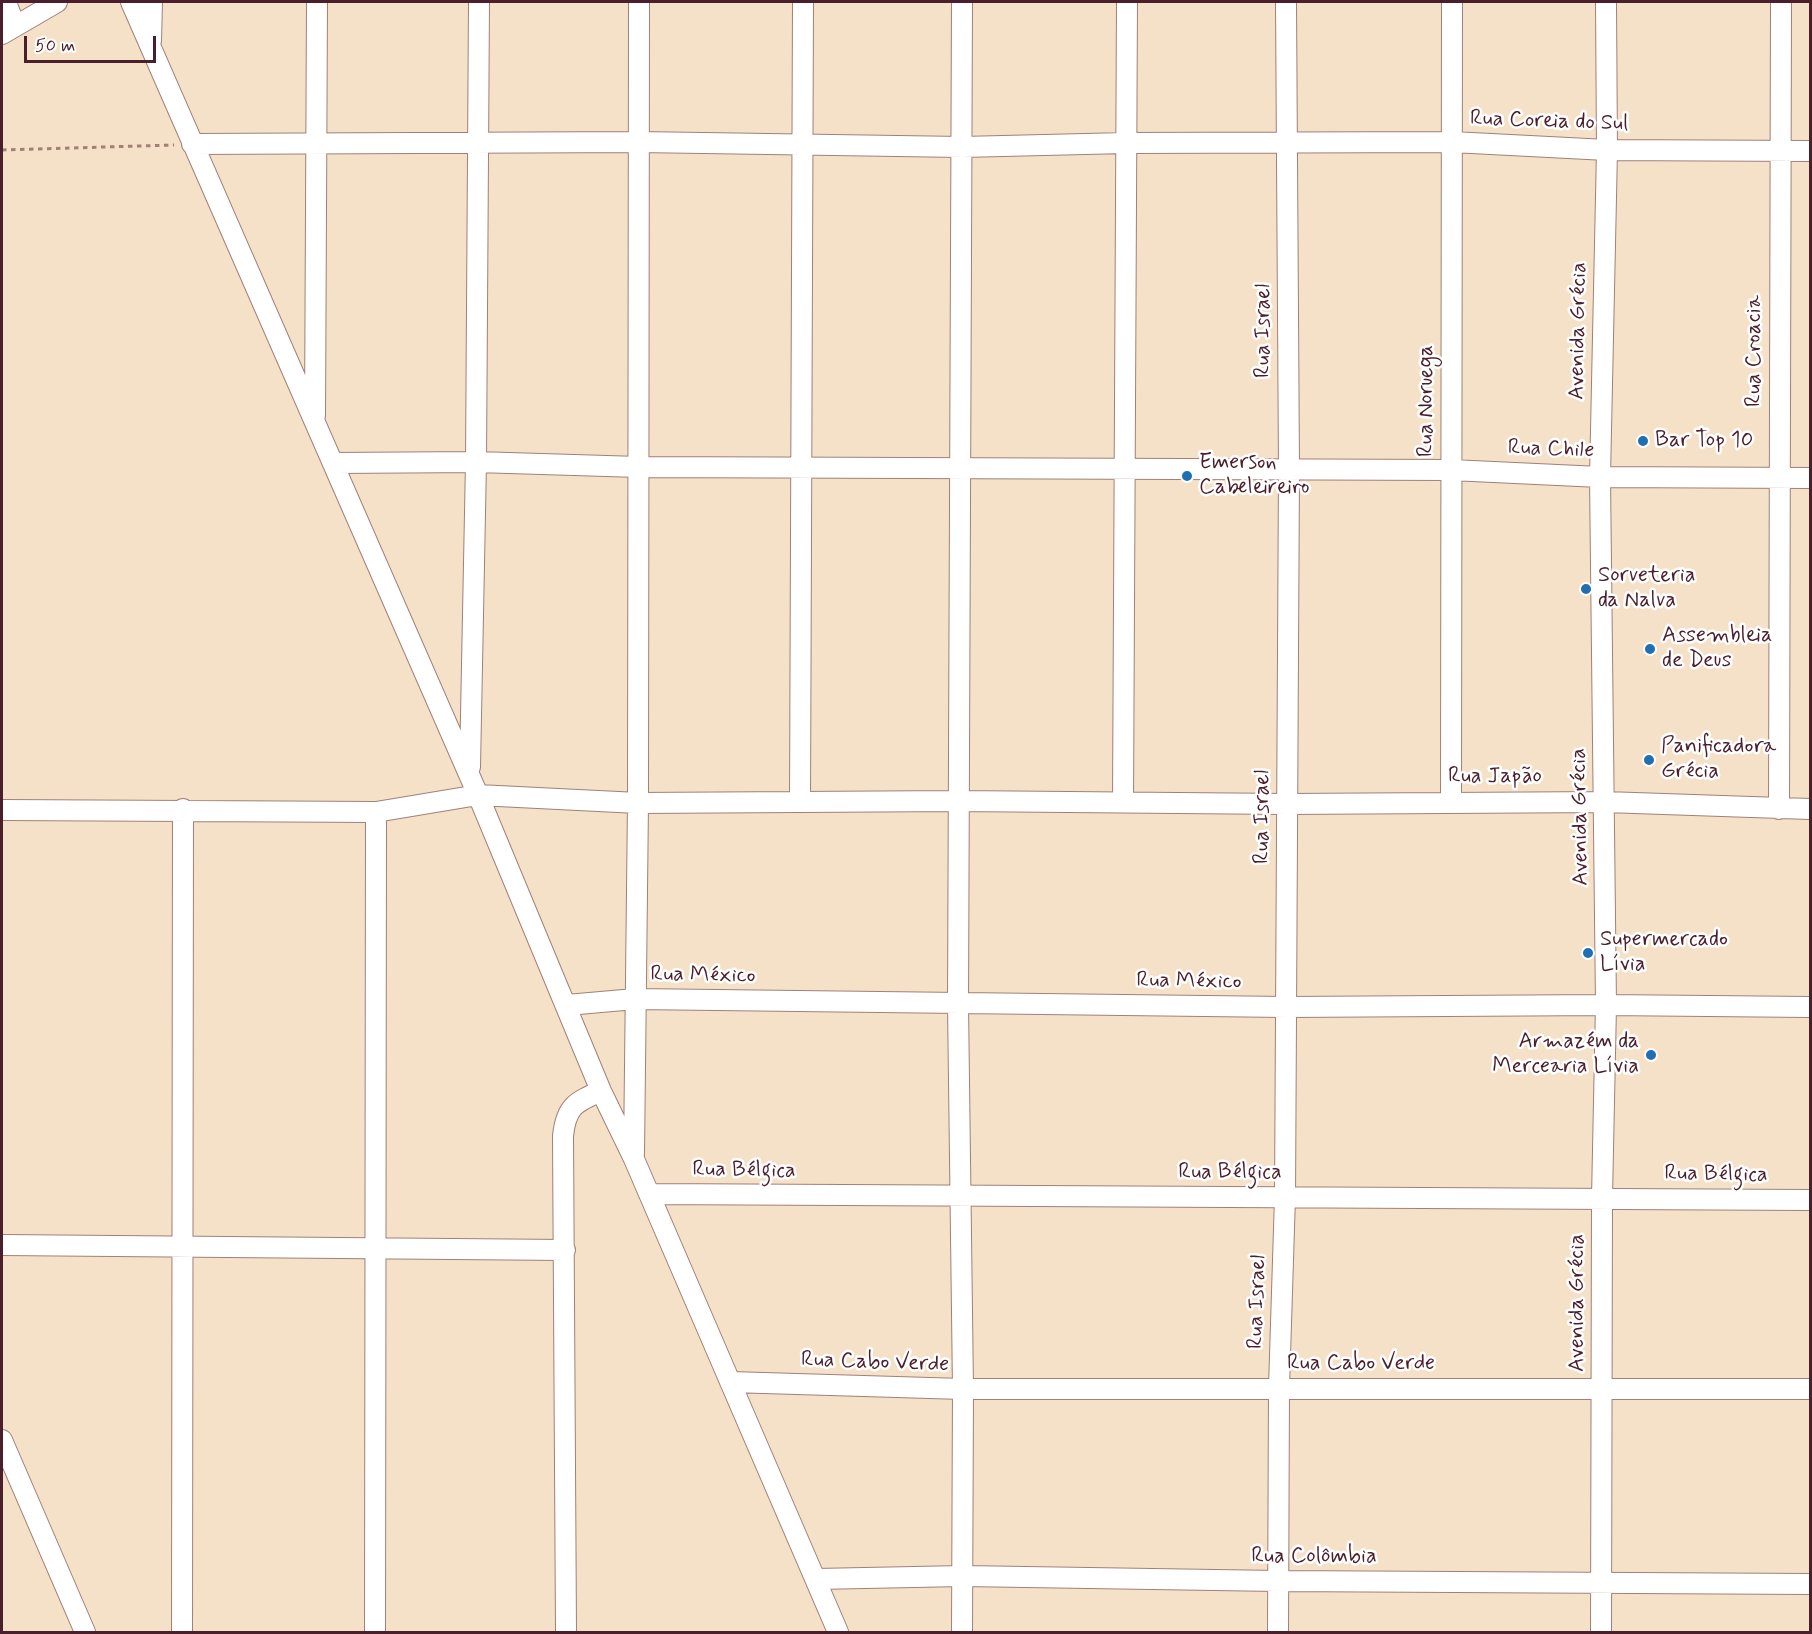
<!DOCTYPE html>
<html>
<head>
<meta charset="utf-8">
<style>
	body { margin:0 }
	#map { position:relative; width:1812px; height:1634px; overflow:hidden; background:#f5e1c7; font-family:Mynerve,sans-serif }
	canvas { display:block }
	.frame { position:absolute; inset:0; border:3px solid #4a1f2b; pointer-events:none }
	.scale { position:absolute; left:24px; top:36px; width:132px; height:27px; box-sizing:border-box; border:3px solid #4a1f2b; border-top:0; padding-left:8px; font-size:18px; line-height:21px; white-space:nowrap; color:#4a1f2b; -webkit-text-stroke:4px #fff; paint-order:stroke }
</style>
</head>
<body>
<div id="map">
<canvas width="1812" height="1634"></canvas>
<div class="frame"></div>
<div class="scale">50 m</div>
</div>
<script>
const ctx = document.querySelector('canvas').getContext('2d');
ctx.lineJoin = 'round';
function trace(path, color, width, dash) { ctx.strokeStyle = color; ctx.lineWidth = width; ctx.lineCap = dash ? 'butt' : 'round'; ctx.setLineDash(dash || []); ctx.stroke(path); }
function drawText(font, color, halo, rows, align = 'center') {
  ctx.font = font + ' Mynerve,sans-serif'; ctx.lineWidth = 5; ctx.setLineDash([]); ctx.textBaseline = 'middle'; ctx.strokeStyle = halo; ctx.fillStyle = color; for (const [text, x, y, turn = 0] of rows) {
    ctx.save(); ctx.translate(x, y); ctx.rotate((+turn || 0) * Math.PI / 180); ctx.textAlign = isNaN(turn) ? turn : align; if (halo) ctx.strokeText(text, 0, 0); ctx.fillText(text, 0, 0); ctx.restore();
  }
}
const path = new Path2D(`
	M2,150L174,145`);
const minor = new Path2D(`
	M6,2L15,26
	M131,2L478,795L601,1091L634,1159L838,1632
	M2,34L57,2
	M151,41L152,2
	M192,144L638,142L962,147L1126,143L1452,142L1607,150L1810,151
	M315,416L317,2
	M334,463L476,462L639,467L1451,470L1600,477L1810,478
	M470,767L476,462L479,2
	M1451,801L1452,2
	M800,802L803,2
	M1123,802L1127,2
	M1779,809L1781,2
	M2,810L376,812L478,795L638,803L958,801L1287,804L1605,802L1810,809
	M567,1005L635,999L1286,1007L1606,1005L1810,1007
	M634,1154L638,803L639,2
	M649,1194L1810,1200
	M2,1245L565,1250
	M730,1382L963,1389H1810
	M2,1440L85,1632
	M816,1579L963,1576L1278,1581L1810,1584
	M182,1632L183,809
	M375,1632L376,812
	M566,1632L563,1136C566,1107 575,1102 601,1091
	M962,1632L963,1389L958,1004L962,2
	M1278,1632L1279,1387L1285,1197L1289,470L1286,2
	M1601,1632L1602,1198L1606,1005L1600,477L1607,150L1606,2`);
const markers = [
	[1643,441,6,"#1f6fb2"],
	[1187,476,6,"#1f6fb2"],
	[1586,589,6,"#1f6fb2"],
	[1650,649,6,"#1f6fb2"],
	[1649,760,6,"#1f6fb2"],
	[1588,953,6,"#1f6fb2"],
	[1651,1055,6,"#1f6fb2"]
];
const streetNames = [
	["Rua Coreia do Sul",1549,122,2],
	["Rua Israel",1264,331,-90],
	["Avenida Grécia",1579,331,-89],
	["Rua Croacia",1755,351,-90],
	["Rua Noruega",1427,401,-90],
	["Rua Chile",1551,450,2],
	["Rua Japão",1495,777],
	["Rua Israel",1263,817,-90],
	["Avenida Grécia",1581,817,-91],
	["Rua México",703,976,1],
	["Rua México",1189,982,1],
	["Rua Bélgica",744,1171,1],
	["Rua Bélgica",1230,1173],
	["Rua Bélgica",1716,1175,1],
	["Rua Israel",1258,1302,-88],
	["Avenida Grécia",1578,1303,-90],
	["Rua Cabo Verde",875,1363,2],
	["Rua Cabo Verde",1361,1364],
	["Rua Colômbia",1314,1557]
];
const poiNames = [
	["Bar Top 10",1655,441],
	["Emerson",1199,463],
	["Cabeleireiro",1199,488],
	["Sorveteria",1598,576],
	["da Nalva",1598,601],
	["Assembleia",1662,636],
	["de Deus",1662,661],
	["Panificadora",1661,747],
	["Grécia",1661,772],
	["Supermercado",1600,940],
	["Lívia",1600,965],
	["Armazém da",1639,1042,"right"],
	["Mercearia Lívia",1639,1067,"right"]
];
trace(minor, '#a08079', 22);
trace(path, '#a08079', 3, [4.5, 4.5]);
trace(minor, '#fff', 20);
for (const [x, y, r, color] of markers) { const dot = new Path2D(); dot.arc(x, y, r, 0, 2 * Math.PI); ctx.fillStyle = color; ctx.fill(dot); trace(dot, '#fff', 2); }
drawText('22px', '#4a1f2b', '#fff', streetNames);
drawText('22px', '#4a1f2b', '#fff', poiNames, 'left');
</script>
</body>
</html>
